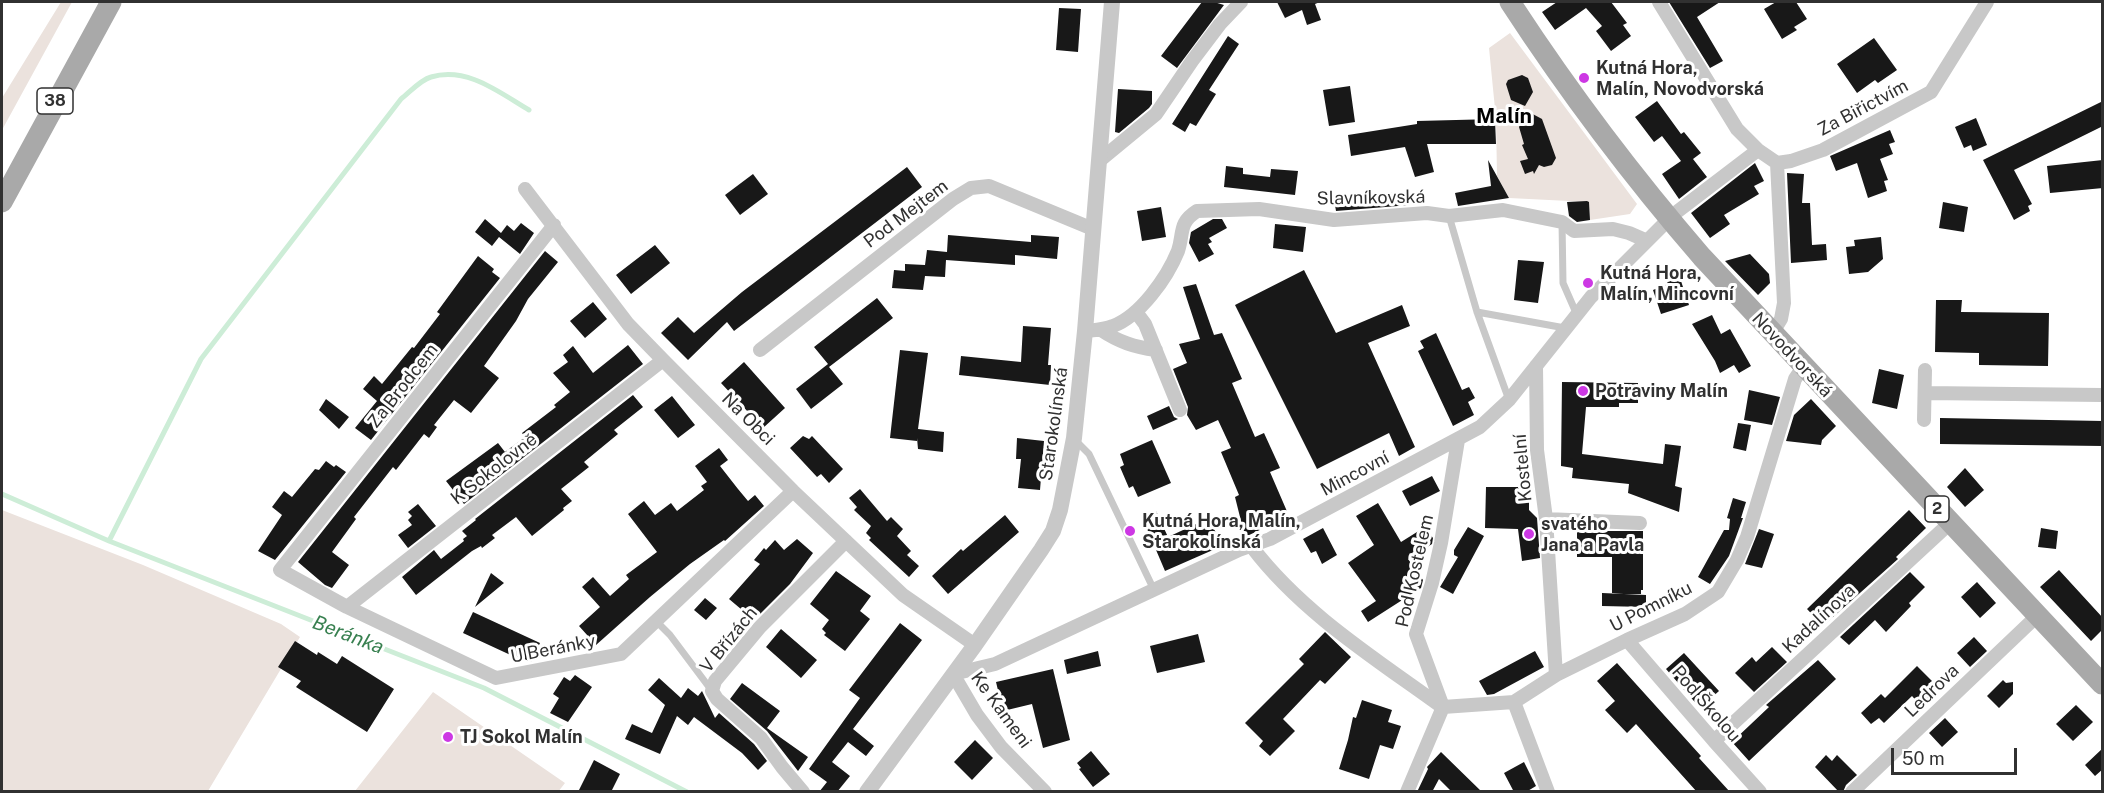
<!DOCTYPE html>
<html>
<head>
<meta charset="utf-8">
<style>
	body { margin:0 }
	#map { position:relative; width:2104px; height:793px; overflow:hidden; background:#fff; font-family:"Public Sans",sans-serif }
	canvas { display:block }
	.frame { position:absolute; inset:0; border:3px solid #313131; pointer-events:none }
	.scale { position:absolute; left:1891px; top:748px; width:126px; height:27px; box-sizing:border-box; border:3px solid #313131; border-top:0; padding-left:8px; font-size:18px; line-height:21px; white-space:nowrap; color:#313131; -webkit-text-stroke:4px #fff; paint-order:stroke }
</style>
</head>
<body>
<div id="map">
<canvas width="2104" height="793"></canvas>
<div class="frame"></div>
<div class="scale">50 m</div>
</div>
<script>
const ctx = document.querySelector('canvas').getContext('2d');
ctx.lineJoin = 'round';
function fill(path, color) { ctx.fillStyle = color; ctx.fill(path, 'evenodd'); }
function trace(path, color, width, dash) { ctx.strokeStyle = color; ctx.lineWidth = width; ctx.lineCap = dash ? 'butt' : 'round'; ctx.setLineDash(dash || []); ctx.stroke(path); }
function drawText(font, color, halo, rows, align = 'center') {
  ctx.font = font + ' "Public Sans",sans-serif'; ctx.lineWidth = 6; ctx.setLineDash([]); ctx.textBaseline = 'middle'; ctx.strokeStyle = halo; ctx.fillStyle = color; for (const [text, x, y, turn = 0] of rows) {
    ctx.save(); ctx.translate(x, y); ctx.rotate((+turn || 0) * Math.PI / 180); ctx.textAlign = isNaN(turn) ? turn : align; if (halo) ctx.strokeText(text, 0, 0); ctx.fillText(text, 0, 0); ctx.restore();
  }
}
const green = new Path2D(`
	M61,2H72L2,130V98Z
	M1510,33L1637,204L1630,214L1590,220L1589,202L1509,198L1497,176L1496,119L1489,48Z
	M2,510L143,565L281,624L300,637L208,791H2Z
	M433,692L565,783L558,792L355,791Z`);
const stream = new Path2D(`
	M2,494L109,541L484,688L687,792
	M109,541L201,359L401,99C409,93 420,80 431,77C467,66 500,93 529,110`);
const building = new Path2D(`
	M1202,2H1214L1224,5L1177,68L1161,56Z
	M1277,2H1320L1315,4L1321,20L1307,25L1302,10L1285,18Z
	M1557,2H1611L1627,23L1623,25L1631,36L1611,51L1596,31L1602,26L1586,8L1555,30L1542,12Z
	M1669,2H1720L1697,17L1723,61L1710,68Z
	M1776,2H1796L1807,19L1794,27L1797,30L1782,39L1764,9Z
	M1059,8L1081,9L1078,52L1056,50Z
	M1228,36L1239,44L1209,90L1216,94L1196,126L1190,123L1185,132L1172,124Z
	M1874,38L1897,70L1878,83L1875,80L1857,93L1837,64Z
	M1522,75L1528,78L1533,92L1525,106L1511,100L1506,84L1508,80Z
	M1350,86L1355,122L1329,126L1323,90Z
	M1118,89L1152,91V104L1149,108L1119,133L1115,132Z
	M1657,101L1681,134L1684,132L1701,153L1693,159L1707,177L1679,199L1662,174L1681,161L1662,136L1654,142L1635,117Z
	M2103,101V126L2014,170L2032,204L2028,206L2030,211L2014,220L1983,160Z
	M1527,111L1542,119L1556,158L1552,165L1544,167L1539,165L1534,174L1533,171L1525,174L1520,161L1528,159L1522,145L1524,144L1519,127Z
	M1976,118L1987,145L1973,151L1971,145L1964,148L1955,127Z
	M1495,119L1496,144H1427L1434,172L1415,177L1405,147L1351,156L1348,135L1417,124V121Z
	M1890,130L1895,142L1889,144L1893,154L1880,159L1888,180L1884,181L1887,191L1868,198L1857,163L1836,171L1830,156Z
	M1488,160L1509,198L1458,206L1455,193L1491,186Z
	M2103,160V188L2050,193L2047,166Z
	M1755,163L1764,181L1754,186L1759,194L1724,215L1730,224L1710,238L1691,213Z
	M1226,166L1243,168V174L1270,177L1271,169L1298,171L1295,195L1224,187Z
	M907,167L922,187L734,331L727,322L688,360L661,333L678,317L694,333L742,292Z
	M1787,173L1804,174L1802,203H1810L1812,245L1826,244L1827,260L1791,263Z
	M753,174L768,194L740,215L725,195Z
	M1408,191L1410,205L1336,211L1334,199Z
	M1587,201L1589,202L1590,220L1577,222L1569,216L1567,202Z
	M1943,202L1968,207L1964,232L1939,228Z
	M1161,207L1166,237L1142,241L1137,211Z
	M485,219L501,233L507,225L514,231L521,223L534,233L520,254L499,237L492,246L475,232Z
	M1213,219H1222L1227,228L1209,238L1212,242L1208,244L1214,254L1199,262L1189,243L1191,232Z
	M1275,224L1306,227L1303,252L1273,248Z
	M948,235L1031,242V235L1059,237L1057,259L1015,255V265L946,260L945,277L925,276L923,290L892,288L894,270L905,271V264L925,265L927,250L947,252Z
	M1881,237L1883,259L1868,272L1849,274L1846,247L1855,246L1854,240Z
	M655,245L670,263L631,294L616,275Z
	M545,251L558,262L528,299L516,321L484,366L499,378L471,413L454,400L434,425L437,427L429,438L424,434L396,470L393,467L354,517L356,519L332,552L349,565L332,588L325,585L298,562Z
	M1750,254L1769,274L1770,283L1758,295L1725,261Z
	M478,256L494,269L492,272L500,278L371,440L355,428L377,401L363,389L374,376L382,384L412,347L414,348L440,314L437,312Z
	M1518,260L1544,262L1538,303L1514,300Z
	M1304,270L1336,333L1402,305L1410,326L1368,343L1415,447L1399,456L1389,433L1317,469L1235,305Z
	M1678,272L1689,305L1661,314L1653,290L1668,284L1665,276Z
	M1196,284L1214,335L1222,333L1242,379L1232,383L1255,437L1264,433L1280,468L1270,472L1289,516L1245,537L1235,497L1239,495L1221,452L1231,448L1218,420L1196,430L1187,415L1188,407L1173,369L1187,363L1179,344L1200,339L1183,287Z
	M877,298L893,318L829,367L843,384L811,409L796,389L828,364L814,347Z
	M1936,300H1962L1961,312L2049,313L2048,366L1979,365V353L1935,352Z
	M593,302L607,319L585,338L570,321Z
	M1712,315L1721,334L1730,329L1751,366L1739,373L1734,365L1720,373L1715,361L1692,324Z
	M1023,326L1051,328L1048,365H1051L1050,385L959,375L961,356L1021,362Z
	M1436,333L1462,390L1469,387L1475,398L1468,402L1474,415L1453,426L1418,351L1424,348L1420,341Z
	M628,345L643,364L464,504L446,481L498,443L505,452L525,437L522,433L556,407L554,405L570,392L553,373L568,362L563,355L573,346L593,373Z
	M900,350L928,353L918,429L944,432L943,452L918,449L917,438V441L890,438Z
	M744,362L785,408L763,428L721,383Z
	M1879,369L1904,375L1897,409L1872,403Z
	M1562,382L1638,383V403H1619V407H1586L1582,454L1663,464L1665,444L1681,446L1675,486L1682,488L1679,512L1628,493L1629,484L1572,478L1573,468L1561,466Z
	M1749,390L1780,397L1772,425L1744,420Z
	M633,395L643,407L614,430L618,434L584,462L589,467L561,489L572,501L563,508L564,510L532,536L516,517L492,535L495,538L482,548L481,546L472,551L416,595L402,577L434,550L441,559L464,541L463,539L467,536L462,531L476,520L475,519Z
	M672,396L695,425L678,438L654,410Z
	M326,399L349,417L339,429L319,410Z
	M1811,399L1836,426L1822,440L1821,445L1786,441L1794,415Z
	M1169,406L1174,417L1178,419L1153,430L1147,416Z
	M1940,418L2103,421V446L1940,444Z
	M1738,423L1751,425L1746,451L1733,448Z
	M803,436L809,439L812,436L843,469L829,483L821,474L817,477L790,448Z
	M1017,438L1044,441L1040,490L1018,488L1021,459H1016Z
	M1152,440L1171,483L1138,497L1133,486L1129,488L1120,467L1124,465L1120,454Z
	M719,448L728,460L720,466L738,489L748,501L755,495L764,506L725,541L724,540L690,564L650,597L596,645L579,626L600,607L582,587L593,577L610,596L629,579L626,575L657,552L628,514L644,501L655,515L671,503L677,511L704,490L701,486L707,482L695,466Z
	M326,461L334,467L336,465L346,472L275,560L258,551L282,515L272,507L284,491L292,497L315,469L319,470Z
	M1965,468L1984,490L1965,507L1947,487Z
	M1432,476L1440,491L1410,506L1402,491Z
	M1486,487H1529V510L1537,518L1540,558L1522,561L1518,529L1485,528Z
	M860,489L887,521L891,517L903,529L897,536L911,551L907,555L919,566L909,577L869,540L871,538L866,533L871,526L854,510L857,507L849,498Z
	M1733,498L1746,502L1741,518H1743L1729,556L1710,584L1698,577L1724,530H1729L1730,519L1727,518Z
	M1378,503L1401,542L1425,527L1433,538L1432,544L1408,559L1423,580L1421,588L1368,622L1361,611L1376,601L1348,563L1374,545L1356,516Z
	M418,504L436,526L408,548L398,535L412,525L408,520L412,516L408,512Z
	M1909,510L1926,528L1896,557L1898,559L1823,626L1807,609Z
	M1156,511L1168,537L1209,518L1222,546L1165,571L1142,517Z
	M1005,515L1019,532L948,594L932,576L961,549L963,551Z
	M1468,527L1484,536L1453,594L1440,587L1458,557L1454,555V550Z
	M1323,528L1337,555L1322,564L1316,551L1311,553L1303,539Z
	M2041,528L2058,531L2056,549L2038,547Z
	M1759,529L1774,534L1762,568L1745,564Z
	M1577,531H1643V590H1641V594H1612V557H1577Z
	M797,539L813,553L790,584L754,620L729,599L760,564L754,560L764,548L766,550L775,540L784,550Z
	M2059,570L2103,618V629L2091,641L2040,587Z
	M836,571L871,596L860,611L870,619L845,651L824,635L826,633L822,629L829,620L810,604Z
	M1910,572L1925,587L1909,603L1911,606L1886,632L1875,620L1849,645L1840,637Z
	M491,573L504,583L475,607Z
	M1977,582L1996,603L1980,618L1961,597Z
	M1602,593L1646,595V607L1602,606Z
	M705,598L717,608L706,620L694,610Z
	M473,612L540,643L531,662L518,656L517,658L463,633Z
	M900,623L922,640L853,729L874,746L866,756L848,742L832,762L850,776L837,792H819L827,782L809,769L860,698L849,690Z
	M781,629L817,660L801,678L766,647Z
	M1325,632L1351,657L1325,684L1320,680L1283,719L1295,731L1270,756L1259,746L1263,741L1245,723L1304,664L1299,659Z
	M1198,634L1205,662L1157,673L1150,646Z
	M1974,637L1987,651L1970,667L1957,653Z
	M295,641L317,655L318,652L337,664L342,656L394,689L367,732L296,687L301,681L278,667Z
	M1772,647L1787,662L1754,692L1735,673L1752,657L1756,662Z
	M1098,651L1101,666L1067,674L1064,660Z
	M1535,651L1544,667L1494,694L1487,695L1479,681Z
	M1684,653L1719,691L1700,708L1666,669Z
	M1818,660L1836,679L1749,761L1732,742L1769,707L1766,705Z
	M1617,663L1701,756L1699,758L1730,792H1697L1636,724L1627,733L1605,710L1615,701L1597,681Z
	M1917,666L1932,681L1928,684L1935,692L1920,705L1912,696L1884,723L1879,718L1871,724L1861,713L1881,694L1885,698Z
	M1053,669L1070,740L1043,748L1032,704L1003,711L996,682Z
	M575,675L592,687L568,722L550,713L559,698L553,694L564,677L570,681Z
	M659,678L681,698L688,688L698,696L702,691L715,718L719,713L754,744L767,761L758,770L742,753L694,717L688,725L677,716L660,754L625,739L632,724L652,733L665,705L648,690Z
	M2003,680L2006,683L2013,682V694L1999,708L1987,696Z
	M742,683L780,711L767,728L808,757L798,771L767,731L730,699Z
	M1362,700L1392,710L1388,722L1401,726L1393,749L1380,745L1369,779L1339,769L1348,740L1353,717L1356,718Z
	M2076,705L2093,722L2073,741L2056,724Z
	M1945,718L1958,732L1942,747L1929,733Z
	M975,740L993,758L972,780L954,762Z
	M2103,748V769L2095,776L2085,765Z
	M1091,751L1110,774L1093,787L1079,769L1081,768L1077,763Z
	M1441,752L1482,792H1452L1439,779L1432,792H1417L1428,769L1427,767Z
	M1826,755L1832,761L1837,755L1857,775L1846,785L1843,792H1839L1815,767Z
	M594,760L620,774L611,792H578Z
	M1524,762L1536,786L1526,792H1514L1504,773Z`);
const service = new Path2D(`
	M1449,216L1477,312L1509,400
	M1562,222L1563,283L1577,315
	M1477,312L1565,328
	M1075,440L1089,454L1154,590
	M656,621L670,635L712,691`);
const minor = new Path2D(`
	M1659,2L1737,129L1758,150L1777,163L1791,161L1823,150L1931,92L1987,2
	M1099,161L1156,114L1192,61L1220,24L1241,2
	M525,189L628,324L663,360L793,491L903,595L975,645
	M1678,211L1758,150
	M554,225L280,570L347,607L496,678L621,654L793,491
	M1136,312L1145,324L1180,410
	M1101,330C1119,342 1134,347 1156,350
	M1085,331C1095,330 1104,330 1113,326C1140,316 1167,278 1178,251C1184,233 1178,223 1197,211L1259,209L1334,220L1427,213L1449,216L1503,210L1562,222L1574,231L1613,229L1629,233L1645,240
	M1772,334L1781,319L1784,303L1777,163
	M760,350L953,199L971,188L989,186L1093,229
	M1536,366L1537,450L1546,519L1556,675
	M1925,393L2102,395
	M1924,420L1925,370
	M1546,519L1640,523
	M1252,547C1302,613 1376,659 1442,707
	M347,607L663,360
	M1627,640L1714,741L1760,792
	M1514,702L1548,792
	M1443,707L1514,702L1556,675L1627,640L1685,614L1718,592L1737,560L1747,537L1795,379L1803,367
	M1443,707L1416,634L1432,583L1441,543L1458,440
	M1714,741L1950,523
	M803,792L782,767L761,738L717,699L712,691L715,681L760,627L846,541
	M1045,792L1001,747L977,715L953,674L995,664L1239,550L1270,539L1480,427L1509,400L1591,297L1669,219
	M1407,792L1443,707
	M1852,792L2037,616`);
const tertiary = new Path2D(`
	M867,792L975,645L1041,550L1053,531L1060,510L1074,438L1085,331L1112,2`);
const primary = new Path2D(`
	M1510,2C1568,91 1632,176 1702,257L2102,684
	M2,202L111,2`);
const markers = [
	[1584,78,6,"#cd38e4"],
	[1588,283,6,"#cd38e4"],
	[1583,391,6,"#cd38e4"],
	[1130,531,6,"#cd38e4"],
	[1529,534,6,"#cd38e4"],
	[448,737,6,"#cd38e4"]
];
const shields = [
	[55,101,36],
	[1937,509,24]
];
const shieldNames = [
	["38",55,101],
	["2",1937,509]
];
const poiNames = [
	["Kutná Hora,",1596,68],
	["Malín, Novodvorská",1596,89],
	["Kutná Hora,",1600,273],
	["Malín, Mincovní",1600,294],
	["Potraviny Malín",1595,391],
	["Kutná Hora, Malín,",1142,521],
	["Starokolínská",1142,542],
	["svatého",1541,524],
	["Jana a Pavla",1541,545],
	["TJ Sokol Malín",460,737]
];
const streetNames = [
	["Za Biřictvím",1863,108,-28],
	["Slavníkovská",1371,198,-1],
	["Pod Mejtem",906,214,-37],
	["Novodvorská",1792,355,47],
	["Za Brodcem",403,386,-52],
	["Na Obci",748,419,45],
	["Starokolínská",1054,424,-82],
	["Kostelní",1523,468,-95],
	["K Sokolovně",494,469,-38],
	["Mincovní",1355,474,-28],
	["Pod Kostelem",1415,571,-77],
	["U Pomníku",1651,607,-27],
	["Kadalínova",1819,619,-43],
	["V Břízách",729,640,-51],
	["U Beránky",553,649,-11],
	["Ledrova",1932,691,-44],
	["Pod Školou",1706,704,49],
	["Ke Kameni",1001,710,54]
];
const waterNames = [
	["Beránka",348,635,21]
];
const quarterNames = [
	["Malín",1504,117]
];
fill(green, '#ebe2dd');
trace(stream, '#cdedd7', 5);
fill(building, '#181818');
trace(service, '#c8c8c8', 7);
trace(minor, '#c8c8c8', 14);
trace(tertiary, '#c8c8c8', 16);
trace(primary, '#a9a9a9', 21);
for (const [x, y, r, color] of markers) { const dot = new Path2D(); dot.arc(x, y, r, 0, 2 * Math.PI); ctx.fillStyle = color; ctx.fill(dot); trace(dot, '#fff', 2); }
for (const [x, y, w] of shields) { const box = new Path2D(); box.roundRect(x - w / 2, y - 13, w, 26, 4.5); ctx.fillStyle = '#fff'; ctx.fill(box); trace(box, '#313131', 1.5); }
drawText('bold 16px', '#313131', null, shieldNames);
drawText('bold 18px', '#313131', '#fff', poiNames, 'left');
drawText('18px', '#313131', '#fff', streetNames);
drawText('italic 20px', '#388050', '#fff', waterNames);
drawText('bold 21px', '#000', '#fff', quarterNames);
</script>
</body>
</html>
